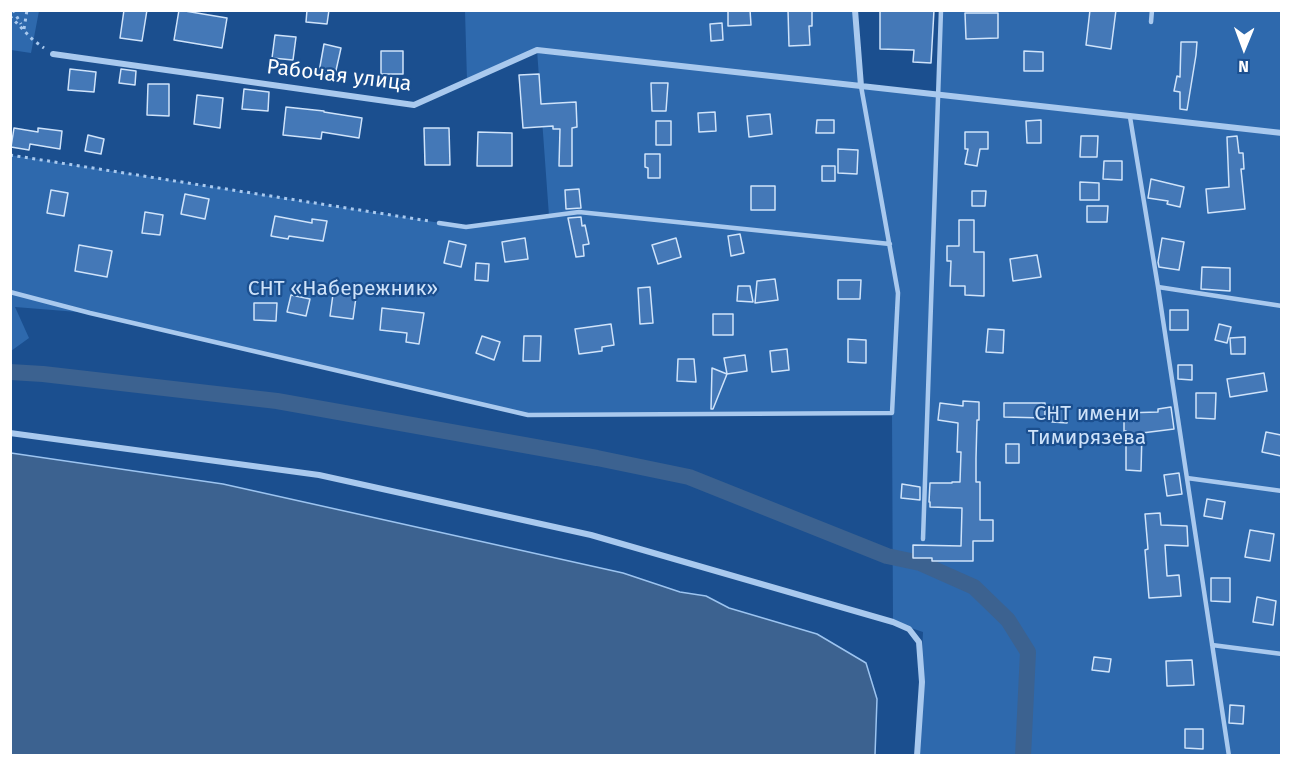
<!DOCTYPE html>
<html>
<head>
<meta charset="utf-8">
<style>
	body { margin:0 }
	#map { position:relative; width:1292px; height:766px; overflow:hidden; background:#1b4f8f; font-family:"Fira Sans",sans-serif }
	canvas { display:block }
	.frame { position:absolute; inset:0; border:12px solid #fff; pointer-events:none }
	.north { position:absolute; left:1214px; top:18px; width:60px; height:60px; -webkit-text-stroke:4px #1b4f8f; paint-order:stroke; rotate:181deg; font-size:16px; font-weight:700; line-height:24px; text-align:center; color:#fff }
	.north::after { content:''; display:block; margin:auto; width:21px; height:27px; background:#fff; clip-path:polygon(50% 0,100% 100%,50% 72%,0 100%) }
</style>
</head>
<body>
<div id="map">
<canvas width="1292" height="766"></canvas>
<div class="frame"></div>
<div class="north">N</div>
</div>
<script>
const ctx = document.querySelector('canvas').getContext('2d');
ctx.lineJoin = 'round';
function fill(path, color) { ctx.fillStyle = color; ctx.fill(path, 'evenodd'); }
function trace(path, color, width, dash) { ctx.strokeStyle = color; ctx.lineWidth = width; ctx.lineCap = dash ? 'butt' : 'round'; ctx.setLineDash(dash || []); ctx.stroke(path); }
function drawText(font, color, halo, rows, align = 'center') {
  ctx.font = font + ' "Fira Sans",sans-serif'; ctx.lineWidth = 4.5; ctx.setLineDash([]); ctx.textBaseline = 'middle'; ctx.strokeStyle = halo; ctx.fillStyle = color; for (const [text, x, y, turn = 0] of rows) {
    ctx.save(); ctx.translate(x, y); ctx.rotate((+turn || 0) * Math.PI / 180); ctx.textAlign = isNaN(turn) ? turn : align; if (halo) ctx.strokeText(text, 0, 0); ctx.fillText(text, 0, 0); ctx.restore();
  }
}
const green = new Path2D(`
	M10,11H39L31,53L11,50Z
	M465,11H855L862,86L938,95L941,11H1281V755H917L923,632L893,622L892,413L528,415L90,313L15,307L29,338L11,351L10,155L466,227L549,216L537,50L467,81Z`);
const water = new Path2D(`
	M11,453L223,484L623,573L680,592L706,596L729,608L817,634L866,663L877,699L875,755H11Z`);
const canal = new Path2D(`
	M10,372L43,374L277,401L597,458L689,477L887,556L920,563L974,587L1008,620L1028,652L1023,756`);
const building = new Path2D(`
	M124,10H147L142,41L120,38Z
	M179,10L227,18L222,48L174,40Z
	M307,10H329L327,24L306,22Z
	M728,10H750L751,25L728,26Z
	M788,10H812V26H809L810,45L789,46Z
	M880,10H934L931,63L913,62L914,50L880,49Z
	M1090,10H1116L1111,49L1086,45Z
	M965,13H998V38L966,39Z
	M722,23L723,40L711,41L710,24Z
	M275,35L296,37L293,60L272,58Z
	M1181,42H1197L1196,55L1187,110L1180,109V92L1174,91L1177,76L1180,77Z
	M324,44L341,48L335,75L319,72Z
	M381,51H403V74H381Z
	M1024,51L1043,52V71H1024Z
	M70,69L96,72L94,92L68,90Z
	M121,69L136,71L135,85L119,83Z
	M539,74L541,104L576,102L577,127L572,128V166H559L560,129H553V126L523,128L519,75Z
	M651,83H668L666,111H652Z
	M148,84H169V116L147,115Z
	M244,89L269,92L268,111L242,109Z
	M197,95L223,98L220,128L194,124Z
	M286,107L324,111V112L362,118L359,138L322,132L321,139L283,135Z
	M715,112L716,131L699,132L698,113Z
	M770,114L772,134L749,137L747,116Z
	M817,120H834V133H816Z
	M1041,120V143H1027L1026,121Z
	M656,121H671V145H656Z
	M14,128L38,132V128L62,131L60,149L30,144L29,150L11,147Z
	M424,128H449L450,165H425Z
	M478,132L512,133V166H477Z
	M965,132H988V149H980L977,166L965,164L968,149H965Z
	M88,135L104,139L101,154L85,151Z
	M1081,136H1098L1097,157H1080Z
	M1237,136L1239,153H1243L1244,169H1241L1245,209L1208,213L1206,189L1229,187L1227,137Z
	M838,149L858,150L857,174L838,173Z
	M645,154H660V178H648V168L645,167Z
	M1104,161H1122V180L1103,179Z
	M822,166H835V181H822Z
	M1151,179L1184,187L1180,207L1167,204L1168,201L1148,198Z
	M1080,182L1099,183V200H1080Z
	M751,186H775V210H751Z
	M579,189L581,208L566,209L565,190Z
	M51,190L68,193L64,216L47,213Z
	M972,191H986L985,206H972Z
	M185,194L209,199L205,219L181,214Z
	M1087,206H1108L1107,222H1087Z
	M145,212L163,215L160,235L142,233Z
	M275,216L312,223V219L327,221L323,241L289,236L288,239L271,236Z
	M581,217L582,226L585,225L589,244L583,245L584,256L576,257L568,218Z
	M959,220H974V252H984V296L965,295V286H950L951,261H947V246H959Z
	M740,234L744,253L731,256L728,236Z
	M525,238L528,259L505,262L502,242Z
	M676,238L681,257L658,264L652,245Z
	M1162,238L1184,242L1179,270L1159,267L1158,262Z
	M449,241L466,245L461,267L444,263Z
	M79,245L112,251L107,277L75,271Z
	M1037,255L1041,277L1013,281L1010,259Z
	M476,263L489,264L488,281L475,280Z
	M1202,267L1230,268V291L1201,289Z
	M775,279L778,300L755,303L757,281Z
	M838,280H861L860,299H838Z
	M738,286H750L753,302L737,301Z
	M334,287L357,290L353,319L330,316Z
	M650,287L653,323L640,324L638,288Z
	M291,295L310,299L306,316L287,312Z
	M254,303H277L276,321L254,320Z
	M382,308L424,313L419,344L406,342L407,333L380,330Z
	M1170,310H1188V330H1170Z
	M713,314H733V335H713Z
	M611,324L614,345L602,347V351L579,354L575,329Z
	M1219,324L1231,327L1227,343L1215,340Z
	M988,329L1004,330L1003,353L986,352Z
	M482,336L500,342L494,360L476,353Z
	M524,336H541L540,361H523Z
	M1245,337V354H1231L1230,338Z
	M848,339L866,340V363L848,362Z
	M787,349L789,370L772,372L770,351Z
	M745,355L747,371L727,374L724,358Z
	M678,359H694L696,382L677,381Z
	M1178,365H1192V380L1178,379Z
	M712,368L727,374L713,409H711Z
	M1264,373L1267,391L1230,397L1227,379Z
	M1196,393H1216L1215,419L1196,418Z
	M963,401L979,402V420H977L976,458V482H980V520H993V541H973V561H932V558H913V545L961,546L962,508L930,507V502H929L930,483H952V482H960L961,452H957L958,423L938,420L940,403L963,406Z
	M1004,403H1045V418L1004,417Z
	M1053,407L1067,408V423L1052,422Z
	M1171,407L1174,429L1142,433L1141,471L1126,470V431H1124V413L1158,412V409Z
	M1266,432L1281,435V456L1262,452Z
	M1006,444H1019V463H1006Z
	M1179,473L1182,494L1167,496L1164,475Z
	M902,484L920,487V500L901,498Z
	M1207,499L1225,502L1222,519L1204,516Z
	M1160,513L1161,525L1187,526L1188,546L1165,545L1167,576L1179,575L1181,596L1149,598L1145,550L1148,549L1145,514Z
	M1250,530L1274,534L1270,561L1245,557Z
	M1211,578H1230V602L1211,601Z
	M1257,597L1276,601L1273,625L1253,622Z
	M1094,657L1111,659L1109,672L1092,670Z
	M1192,660L1194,685L1167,686L1166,661Z
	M1230,705L1244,706L1243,724L1229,723Z
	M1185,729H1203V749L1185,748Z`);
const path = new Path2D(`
	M13,10L21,24
	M10,16L33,40L44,48
	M24,29L27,10
	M10,155L429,221`);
const lane = new Path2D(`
	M1151,22L1152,10
	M1130,117L1158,287L1229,756
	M439,223L466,227L579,212L890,244
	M1158,287L1282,306
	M10,292L90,313L528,415L892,413L898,293L861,86
	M1187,478L1282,491
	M923,539L941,10
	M1212,645L1282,654`);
const street = new Path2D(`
	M855,10L861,86L1282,133
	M53,54L414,105L537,50L861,86
	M10,433L319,475L591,535L893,622L909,629L919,642L922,682L917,756`);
const streetNames = [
	["Рабочая улица",339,76,7]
];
const parkNames = [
	["СНТ «Набережник»",343,289],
	["СНТ имени",1087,414],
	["Тимирязева",1087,438]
];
fill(green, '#2e69ad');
fill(water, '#3c6290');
trace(water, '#9cc4f0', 1.5);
trace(canal, '#3c6290', 16);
fill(building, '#4478b7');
trace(building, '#cfe3fa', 1.5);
trace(path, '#a9c9ee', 3, [3, 4.5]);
trace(lane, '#a9c9ee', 4.5);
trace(street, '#a9c9ee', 6);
drawText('21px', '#fff', '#1b4f8f', streetNames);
drawText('21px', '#cfe3fa', '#1b4f8f', parkNames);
</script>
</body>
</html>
